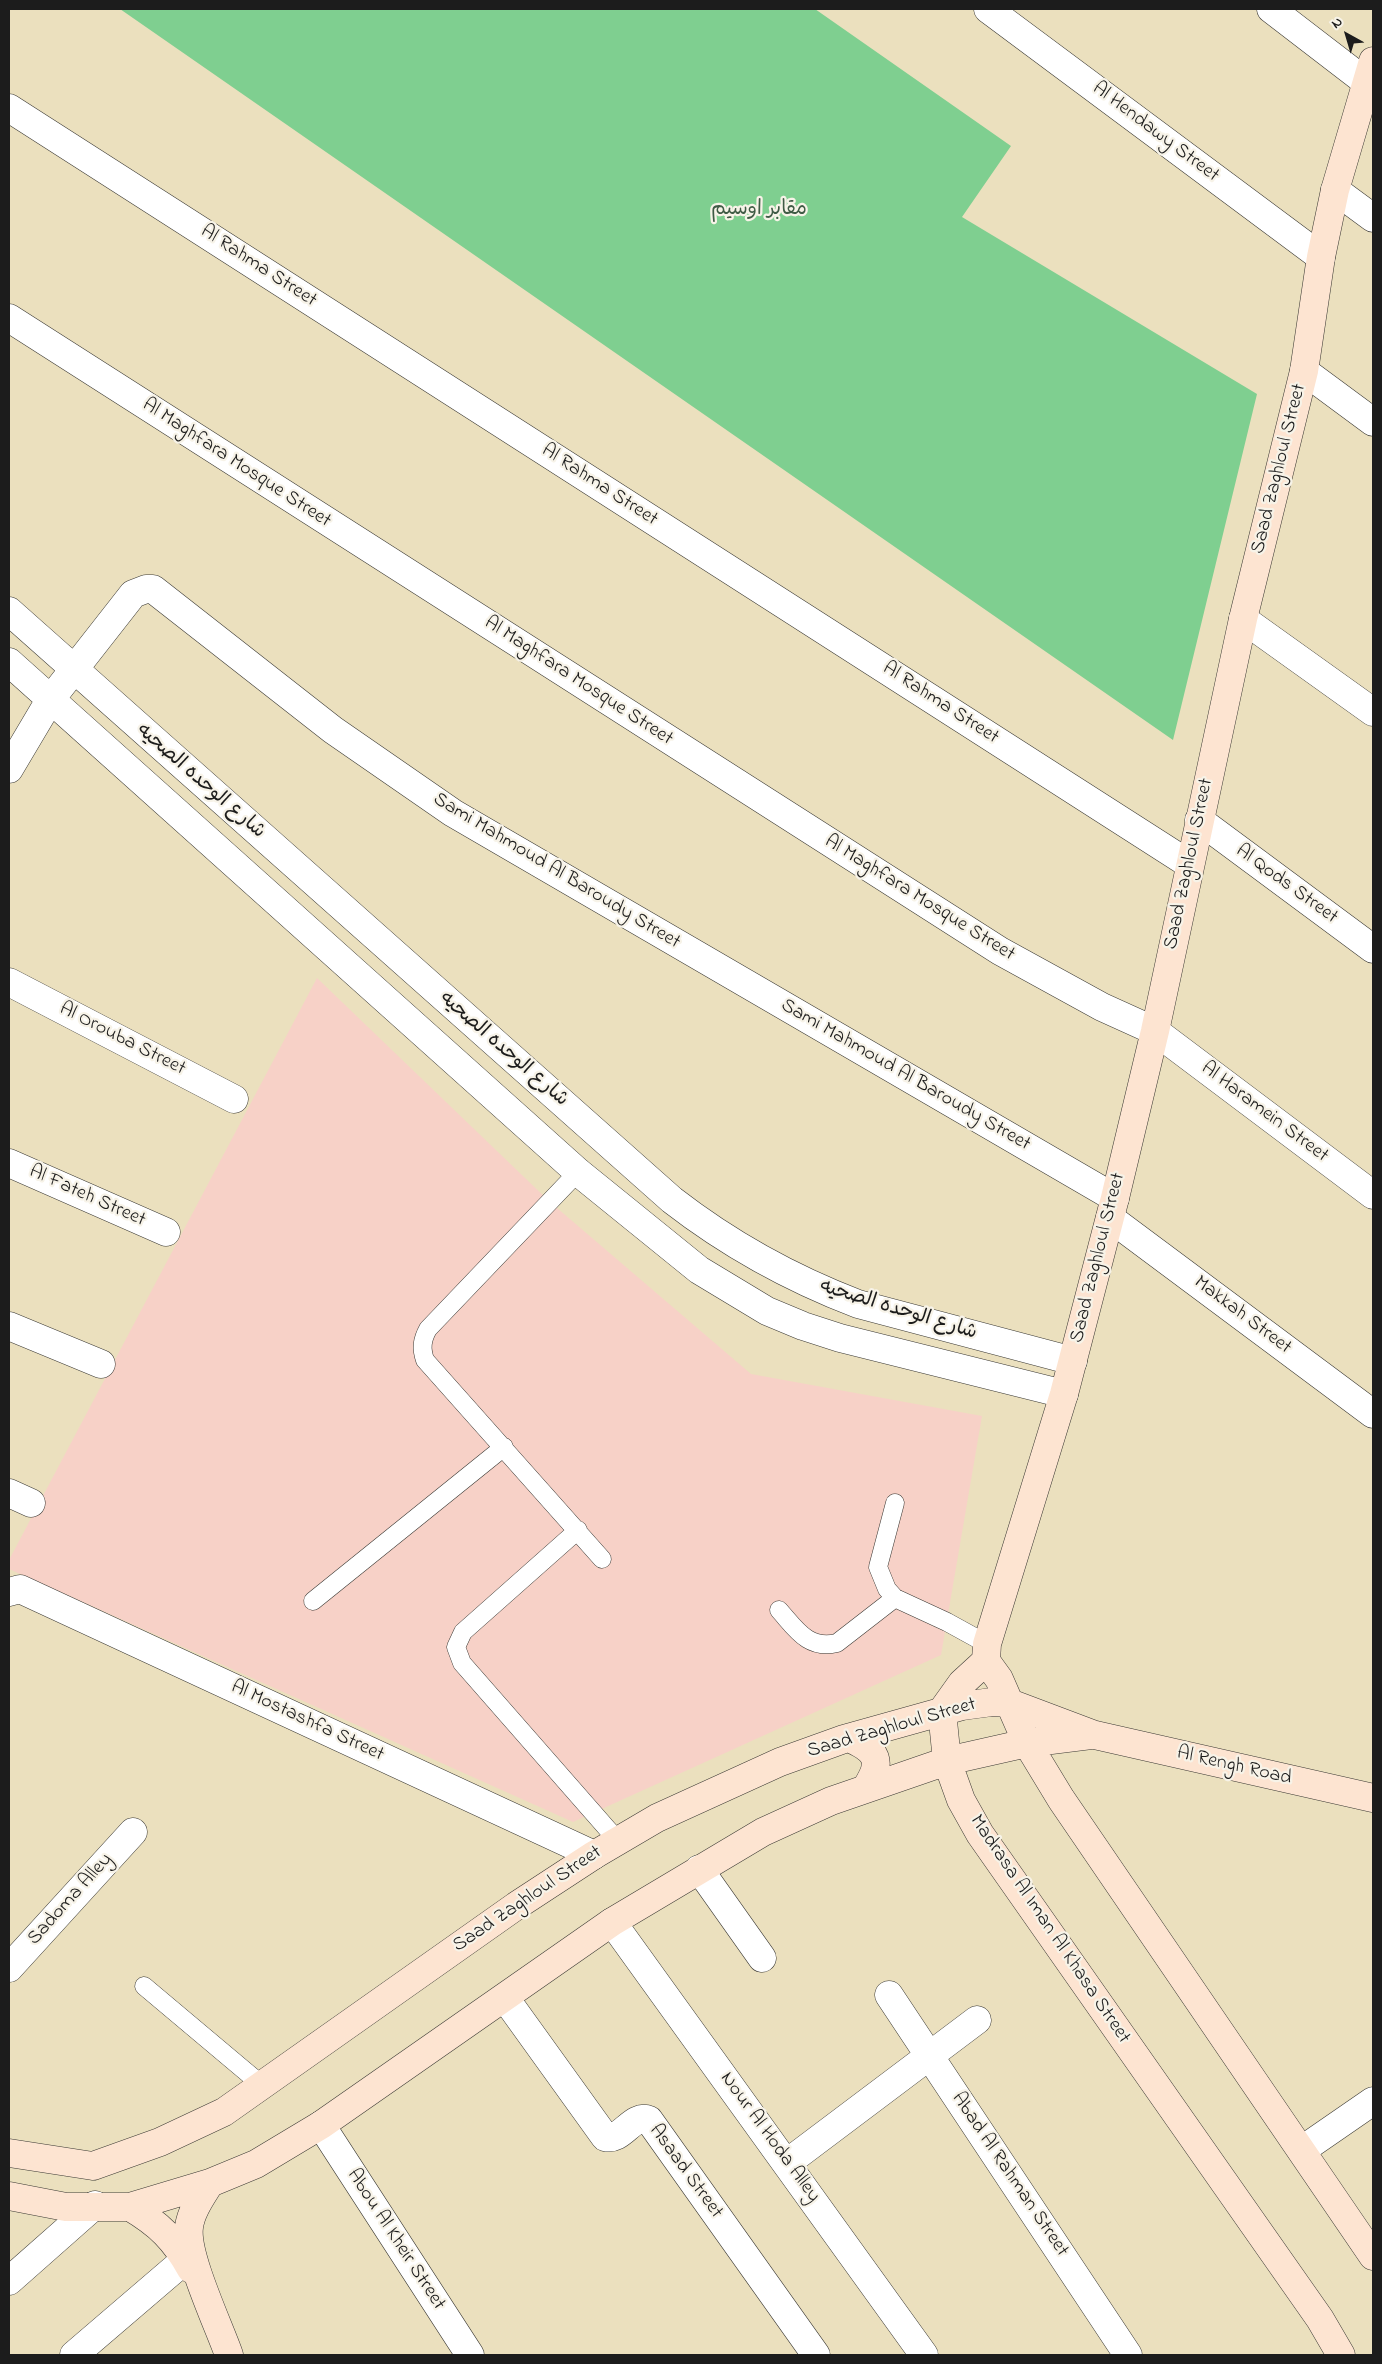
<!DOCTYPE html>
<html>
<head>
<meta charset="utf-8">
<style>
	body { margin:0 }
	#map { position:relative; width:1382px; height:2364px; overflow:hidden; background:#ebe0be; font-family:"Indie Flower",sans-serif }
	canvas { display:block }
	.frame { position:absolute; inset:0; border:10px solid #1c1c1c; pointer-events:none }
	.north { position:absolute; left:1322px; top:10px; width:50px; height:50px; -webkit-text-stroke:4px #f7f3e8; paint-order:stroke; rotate:321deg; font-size:14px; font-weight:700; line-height:20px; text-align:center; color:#1c1c1c }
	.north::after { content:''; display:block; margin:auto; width:18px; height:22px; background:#1c1c1c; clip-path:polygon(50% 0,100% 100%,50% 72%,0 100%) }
</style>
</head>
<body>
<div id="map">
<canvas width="1382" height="2364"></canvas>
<div class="frame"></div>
<div class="north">N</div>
</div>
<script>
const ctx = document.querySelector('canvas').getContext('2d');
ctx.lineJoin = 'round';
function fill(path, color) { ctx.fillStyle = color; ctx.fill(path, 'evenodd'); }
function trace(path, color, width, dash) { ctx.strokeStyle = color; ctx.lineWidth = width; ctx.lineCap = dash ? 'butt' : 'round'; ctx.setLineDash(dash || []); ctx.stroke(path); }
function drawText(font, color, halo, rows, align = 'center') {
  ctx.font = font + ' "Indie Flower","Playpen Sans Arabic",sans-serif'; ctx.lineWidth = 4.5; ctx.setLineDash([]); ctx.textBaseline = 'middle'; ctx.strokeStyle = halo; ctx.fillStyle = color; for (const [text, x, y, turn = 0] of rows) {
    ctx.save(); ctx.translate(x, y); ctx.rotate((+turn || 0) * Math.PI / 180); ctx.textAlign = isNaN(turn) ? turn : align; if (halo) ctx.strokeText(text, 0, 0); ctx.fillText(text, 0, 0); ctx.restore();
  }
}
const built = new Path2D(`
	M317,978L550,1202L751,1374L982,1416L941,1655L573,1822L9,1569V1560Z`);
const green = new Path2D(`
	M120,9H815L1011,146L962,217L1257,394L1173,740Z`);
const lane = new Path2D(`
	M578,1172L428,1329C422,1340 421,1348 425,1360L602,1559
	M895,1503L878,1567L887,1589L895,1598L947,1622L987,1644
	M578,1530L463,1632L456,1647L462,1663L618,1841
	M313,1601L504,1447
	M779,1610C796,1629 808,1650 837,1643L895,1598
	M144,1986L263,2086`);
const street = new Path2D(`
	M988,9L1321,257
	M1271,9L1366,82
	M9,108L1189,864
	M1335,190L1373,218
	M9,318L1000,951L1102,1007L1155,1031L1373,1195
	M1304,371L1373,422
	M9,611L672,1200C730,1245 790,1278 858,1304L1073,1361
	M1243,619L1373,712
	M9,662L578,1172L699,1270L767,1311L803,1326L840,1338L1064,1394
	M9,769L50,700L133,594L146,589H153L333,730L453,813L1115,1198
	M1199,820L1373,949
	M9,982L234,1099
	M9,1163L166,1232
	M1110,1218L1373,1414
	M9,1326L101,1364
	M9,1493L31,1503
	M9,1592L20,1589L594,1855
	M699,1869L762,1958
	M612,1922L924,2355
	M9,1968L133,1832
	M889,1995L1128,2355
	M505,1998L605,2137C622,2142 632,2113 649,2120L816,2355
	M321,2125L470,2355
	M1302,2150L1373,2101
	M787,2163L977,2020
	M9,2281L95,2205
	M74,2355L186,2259`);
const secondary = new Path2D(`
	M986,1661L987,1644L1064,1394L1115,1198L1155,1031L1243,619L1304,371L1321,257L1335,190L1373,61
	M986,1661L962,1683L942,1711L947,1761L961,1800L980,1834L1320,2319L1341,2355
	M986,1661L999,1679L1027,1743L1061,1799L1373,2256
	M849,1738C878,1751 883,1761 866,1788
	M9,2153L93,2166L160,2142L224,2112L516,1906L594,1855L657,1818L780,1762L844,1739L962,1706L992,1702L1010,1703L1095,1735L1373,1798
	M210,2183C202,2196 191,2211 189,2227C185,2255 219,2326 229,2355
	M9,2196L66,2207H130L210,2183L256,2164L321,2125L612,1922L763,1832L831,1801L947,1761L1027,1743L1091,1735
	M130,2207C159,2224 175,2240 191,2269`);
const streetNames = [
	["Al Hendawy Street",1155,133,37],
	["Al Rahma Street",258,267,33],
	["Al Maghfara Mosque Street",236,464,33],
	["Saad Zaghloul Street",1280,469,-76],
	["Al Rahma Street",599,486,33],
	["Al Maghfara Mosque Street",578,682,33],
	["Al Rahma Street",940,704,33],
	["شارع الوحده الصحيه",200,782,41],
	["Saad Zaghloul Street",1190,864,-78],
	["Sami Mahmoud Al Baroudy Street",556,872,31],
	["Al Qods Street",1286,885,36],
	["Al Maghfara Mosque Street",919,899,32],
	["Al Orouba Street",122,1040,27],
	["شارع الوحده الصحيه",503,1050,41],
	["Sami Mahmoud Al Baroudy Street",905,1076,30],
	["Al Haramein Street",1264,1113,37],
	["Al Fateh Street",87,1197,24],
	["Saad Zaghloul Street",1099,1258,-76],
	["شارع الوحده الصحيه",898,1311,17],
	["Makkah Street",1242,1316,37],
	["Al Mostashfa Street",307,1722,25],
	["Saad Zaghloul Street",892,1729,-16],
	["Al Rengh Road",1234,1767,13],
	["Sadoma Alley",71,1900,-48],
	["Saad Zaghloul Street",528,1900,-34],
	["Madrasa Al Iman Al Khasa Street",1049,1930,56],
	["Nour Al Hoda Alley",769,2138,54],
	["Asaad Street",685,2172,54],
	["Abad Al Rahman Street",1009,2175,56],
	["Abou Al Kheir Street",395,2240,57]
];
const parkNames = [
	["مقابر اوسيم",759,211]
];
fill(built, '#f7d1c7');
fill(green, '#7fcf90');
trace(lane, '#3b3934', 19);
trace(street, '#3b3934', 29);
trace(secondary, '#3b3934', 29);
trace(lane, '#fff', 18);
trace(street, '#fff', 28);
trace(secondary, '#fde4d1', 28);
drawText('20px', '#1c1c1c', '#f7f3e8', streetNames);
drawText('20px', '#3f5b45', '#f7f3e8', parkNames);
</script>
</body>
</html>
